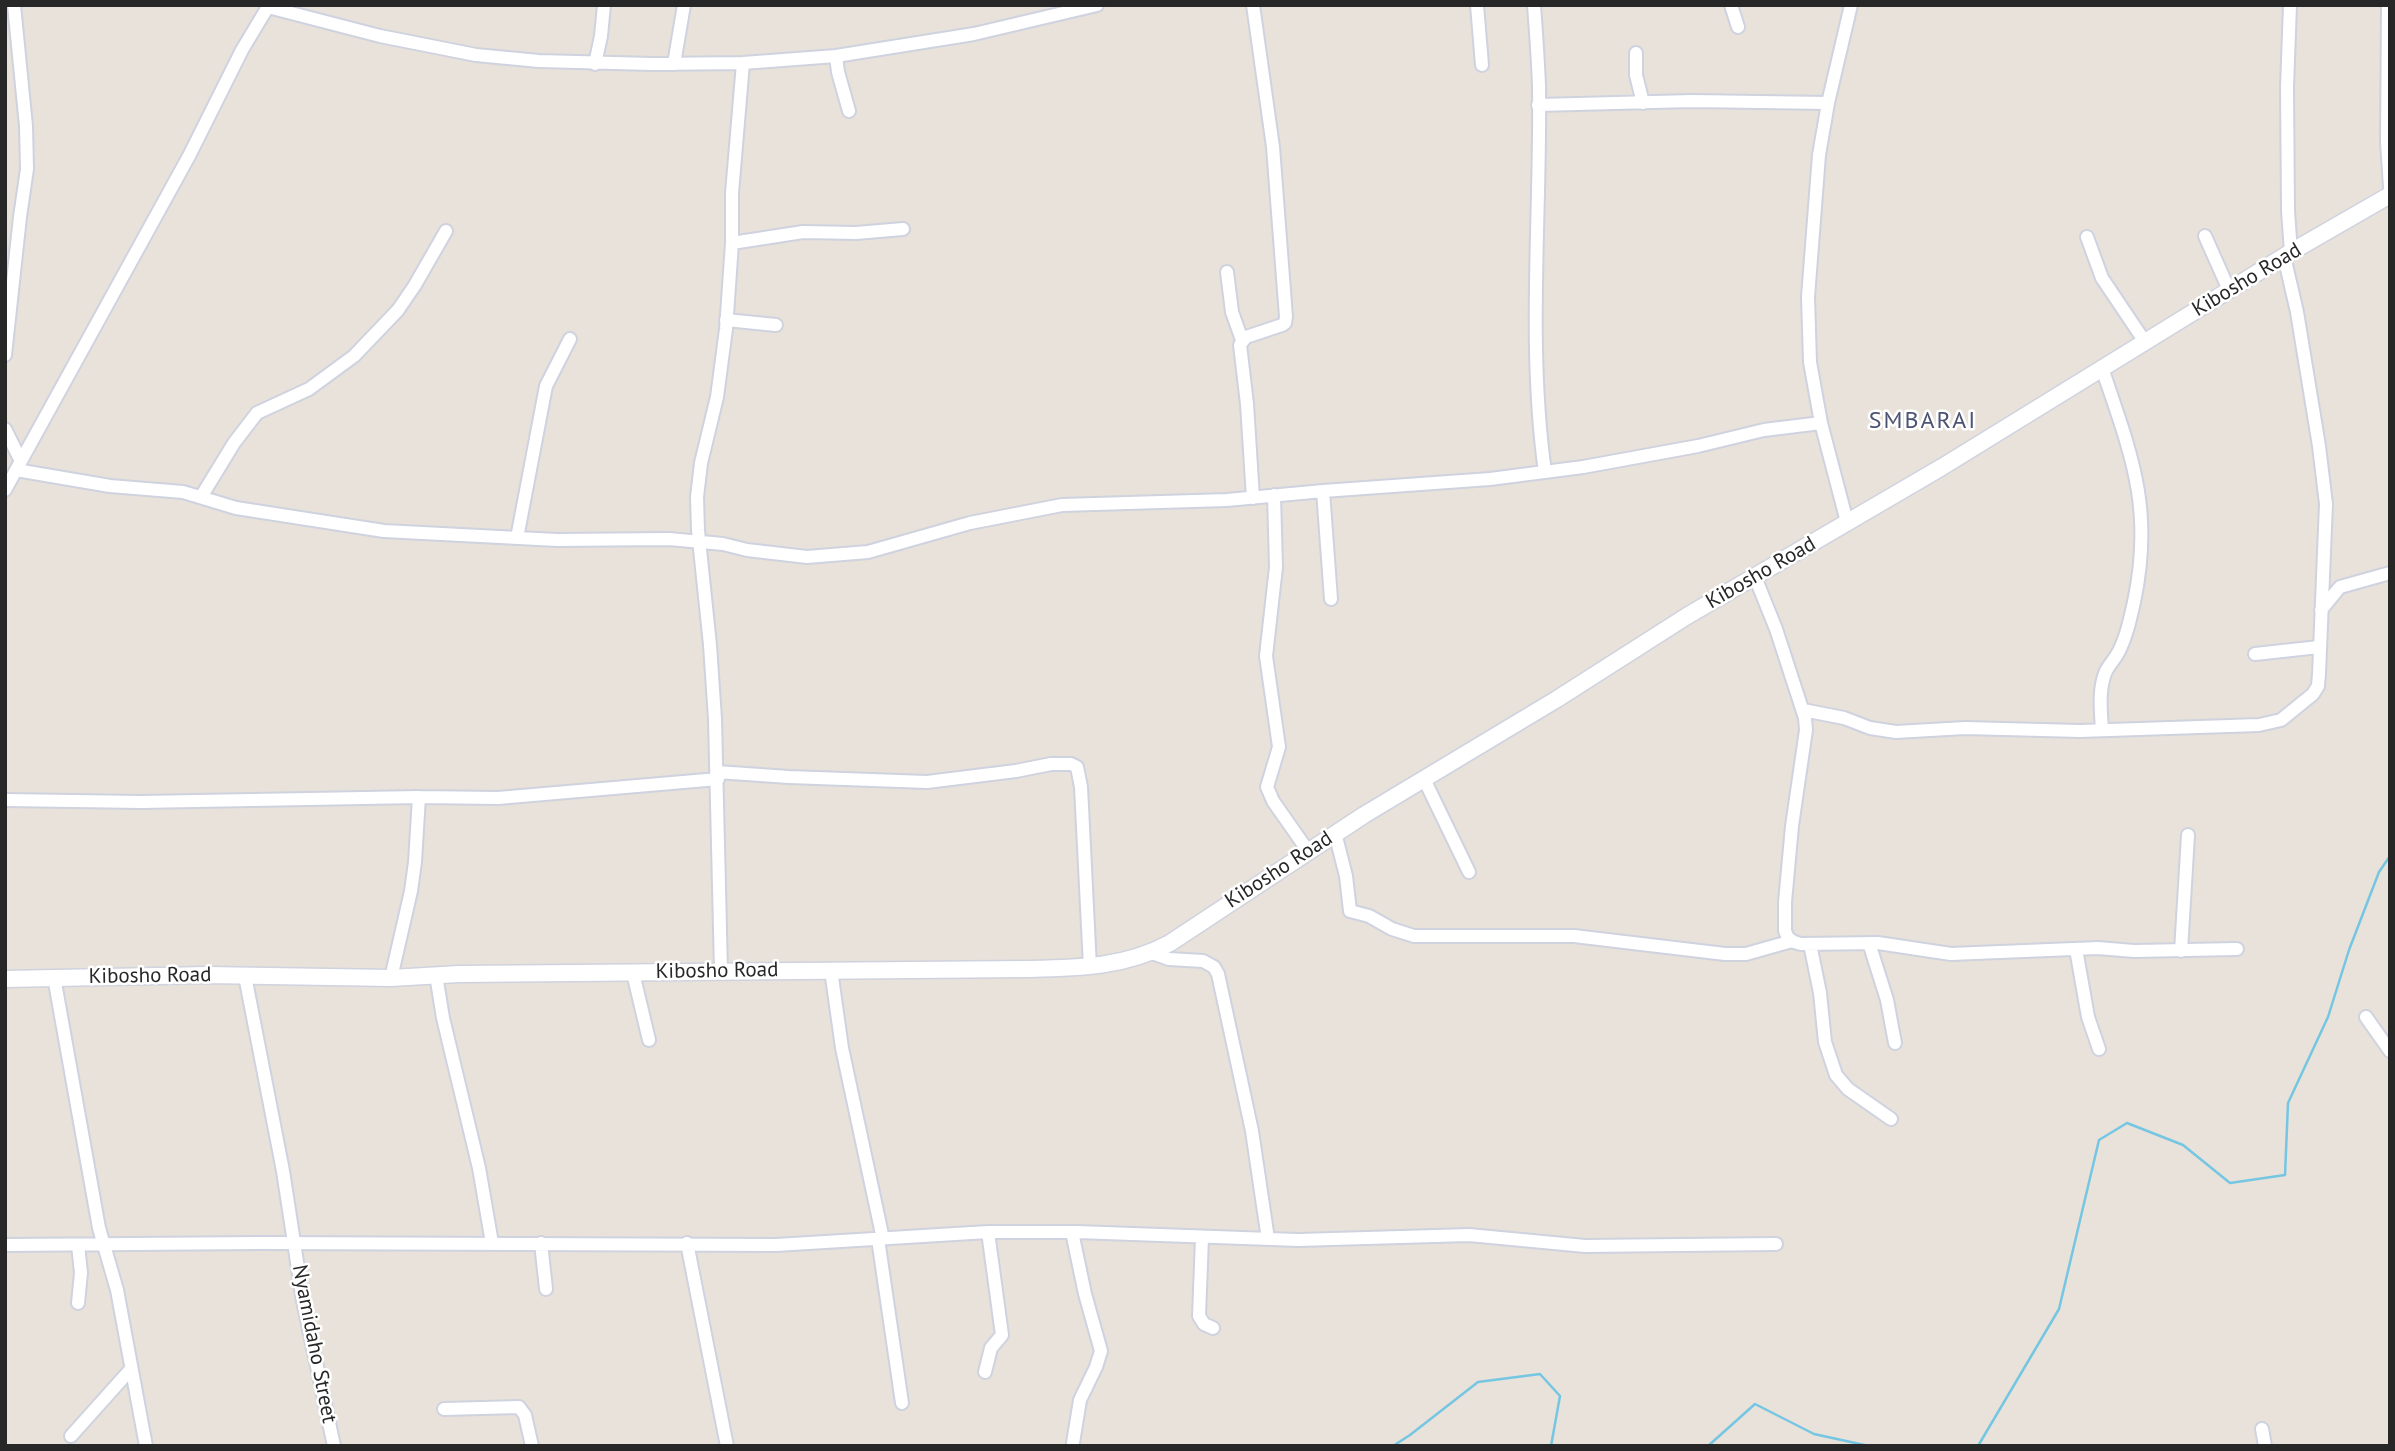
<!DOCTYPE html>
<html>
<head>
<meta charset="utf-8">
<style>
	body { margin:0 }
	#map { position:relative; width:2395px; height:1451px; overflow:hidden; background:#e8e2da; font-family:"PT Sans",sans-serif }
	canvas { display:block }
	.frame { position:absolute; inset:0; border:7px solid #272727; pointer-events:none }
</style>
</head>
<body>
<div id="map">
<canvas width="2395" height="1451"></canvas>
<div class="frame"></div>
</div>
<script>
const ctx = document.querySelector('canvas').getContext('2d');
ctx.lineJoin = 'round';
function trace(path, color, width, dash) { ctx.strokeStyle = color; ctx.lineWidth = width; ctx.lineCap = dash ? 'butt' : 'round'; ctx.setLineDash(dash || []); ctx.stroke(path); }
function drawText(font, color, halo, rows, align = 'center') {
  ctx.font = font + ' "PT Sans",sans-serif'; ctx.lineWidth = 5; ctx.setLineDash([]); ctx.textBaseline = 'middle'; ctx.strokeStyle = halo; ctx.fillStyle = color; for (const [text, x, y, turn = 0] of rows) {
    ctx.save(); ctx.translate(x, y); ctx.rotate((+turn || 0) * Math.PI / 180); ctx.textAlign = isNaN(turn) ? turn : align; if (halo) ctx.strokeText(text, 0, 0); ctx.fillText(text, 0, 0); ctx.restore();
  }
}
const stream = new Path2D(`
	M1393,1446L1410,1435L1478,1382L1540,1374L1560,1396L1551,1446
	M1708,1446L1755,1404L1814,1434L1869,1446
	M1978,1446L2059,1309L2099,1140L2127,1123L2183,1145L2230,1183L2285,1175L2288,1103L2328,1017L2349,950L2379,872L2390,856`);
const street = new Path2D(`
	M1253,5L1273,147L1286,317L1285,323L1282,325L1246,337L1240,345L1247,404L1253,498
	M1477,5L1482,65
	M1534,5C1536,32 1538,59 1539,86C1541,214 1527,344 1545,472
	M1731,5L1738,27
	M2290,5L2287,87L2288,211L2291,252
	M2388,5L2387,142L2390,187
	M268,7L380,36L476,55L539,61L652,64L743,63L836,56L974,34L1097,5
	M1636,53V75L1643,103
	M836,56L838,72L849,111
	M595,64L601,36L604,5
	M674,64L684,5
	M1538,105L1692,101L1828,103
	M2205,236L2229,290
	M2087,237L2102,278L2145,342
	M732,243L803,232L856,233L903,229
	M1227,272L1232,312L1242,340
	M726,320L776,325
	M5,355L20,217L27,169L26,126L14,5
	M2102,368C2131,454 2154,508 2134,602C2130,620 2126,638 2118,653C2114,660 2109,665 2106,671C2098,689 2101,712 2102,730
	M5,429L21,461
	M16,470L110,486L183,492L236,508L384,531L557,540L669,539L723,544L747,550L807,557L868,552L970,523L1062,505L1227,500L1323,491L1490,479L1583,467L1698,446L1764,430L1821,423
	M5,490L189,156L242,50L269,5
	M1323,491L1331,599
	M1274,495L1276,567L1266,656L1279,747L1267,787L1273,801L1308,851
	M201,497L234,443L257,413L309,389L354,356L398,310L415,285L446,231
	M1847,522L1821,423L1810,362L1808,297L1819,155L1828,103L1851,5
	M517,538L546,386L570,339
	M1755,577L1776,629L1805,718L1806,730L1792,826L1785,902V931L1788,938L1794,942L1801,944L1878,943L1951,954L2098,948L2134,951L2237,949
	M2321,610L2340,587L2390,573
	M2255,654L2319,647
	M1803,710L1844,718L1870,728L1896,732L1965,728L2080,731L2259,725L2281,720L2313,694L2318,686L2319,674L2326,504L2319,446L2297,312L2284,256
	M717,772L789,777L927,782L1016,771L1051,764H1071L1077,767L1081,787L1090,967
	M1424,779L1469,872
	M5,800L141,802L419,797L498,798L718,779
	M1335,833L1346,876L1350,911L1369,916L1392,929L1414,936H1574L1725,954H1746L1792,941
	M1869,943L1887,1000L1895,1043
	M1810,944L1820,993L1825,1042L1836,1075L1848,1089L1891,1119
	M2076,949L2088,1017L2099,1049
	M2181,951L2188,835
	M1152,953L1169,959L1203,961L1214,967L1218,974L1252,1131L1268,1239
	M831,970L842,1048L883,1239
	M721,971L715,719L710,645L698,530L697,497L701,463L717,397L726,329L732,243V193L743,63
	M633,973L649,1040
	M436,975L443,1018L479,1168L492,1243
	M245,976L283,1171L303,1301L334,1446
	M54,977L99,1228L117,1290L146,1446
	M391,978L411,891L415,862L419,797
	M2366,1017L2390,1051
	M1072,1232L1085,1294L1101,1351L1096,1367L1080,1400L1073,1443
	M1202,1238L1199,1316L1204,1324L1213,1328
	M878,1239L902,1403
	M541,1243L546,1289
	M687,1243L727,1446
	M5,1245L261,1243L776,1245L988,1232H1077L1298,1240L1469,1235L1585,1246L1776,1244
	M78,1245L81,1273L78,1303
	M985,1372L991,1348L1002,1335L988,1232
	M444,1409L519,1407L525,1415L532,1446
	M2262,1429L2265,1446
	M71,1436L131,1369`);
const secondary = new Path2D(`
	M5,979L207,975L391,978L459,974L1025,969C1075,968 1124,968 1170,943L1364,815L1557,699L1687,616L1942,467L2291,252L2390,195`);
const streetNames = [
	["Kibosho Road",2247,280,-31],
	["Kibosho Road",1761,573,-30],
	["Kibosho Road",1279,870,-33],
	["Kibosho Road",717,971,-1],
	["Kibosho Road",150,976,-1],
	["Nyamidaho Street",314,1344,79]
];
const quarterNames = [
	["SMBARAI",1923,421]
];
trace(stream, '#75c6e2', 2.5);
trace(street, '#cfd2df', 16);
trace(secondary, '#cfd2df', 19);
trace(street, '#fff', 12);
trace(secondary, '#fff', 16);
drawText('21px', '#272727', '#fff', streetNames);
ctx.letterSpacing = '2px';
drawText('24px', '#4c5373', '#fff', quarterNames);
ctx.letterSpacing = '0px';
</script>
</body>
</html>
